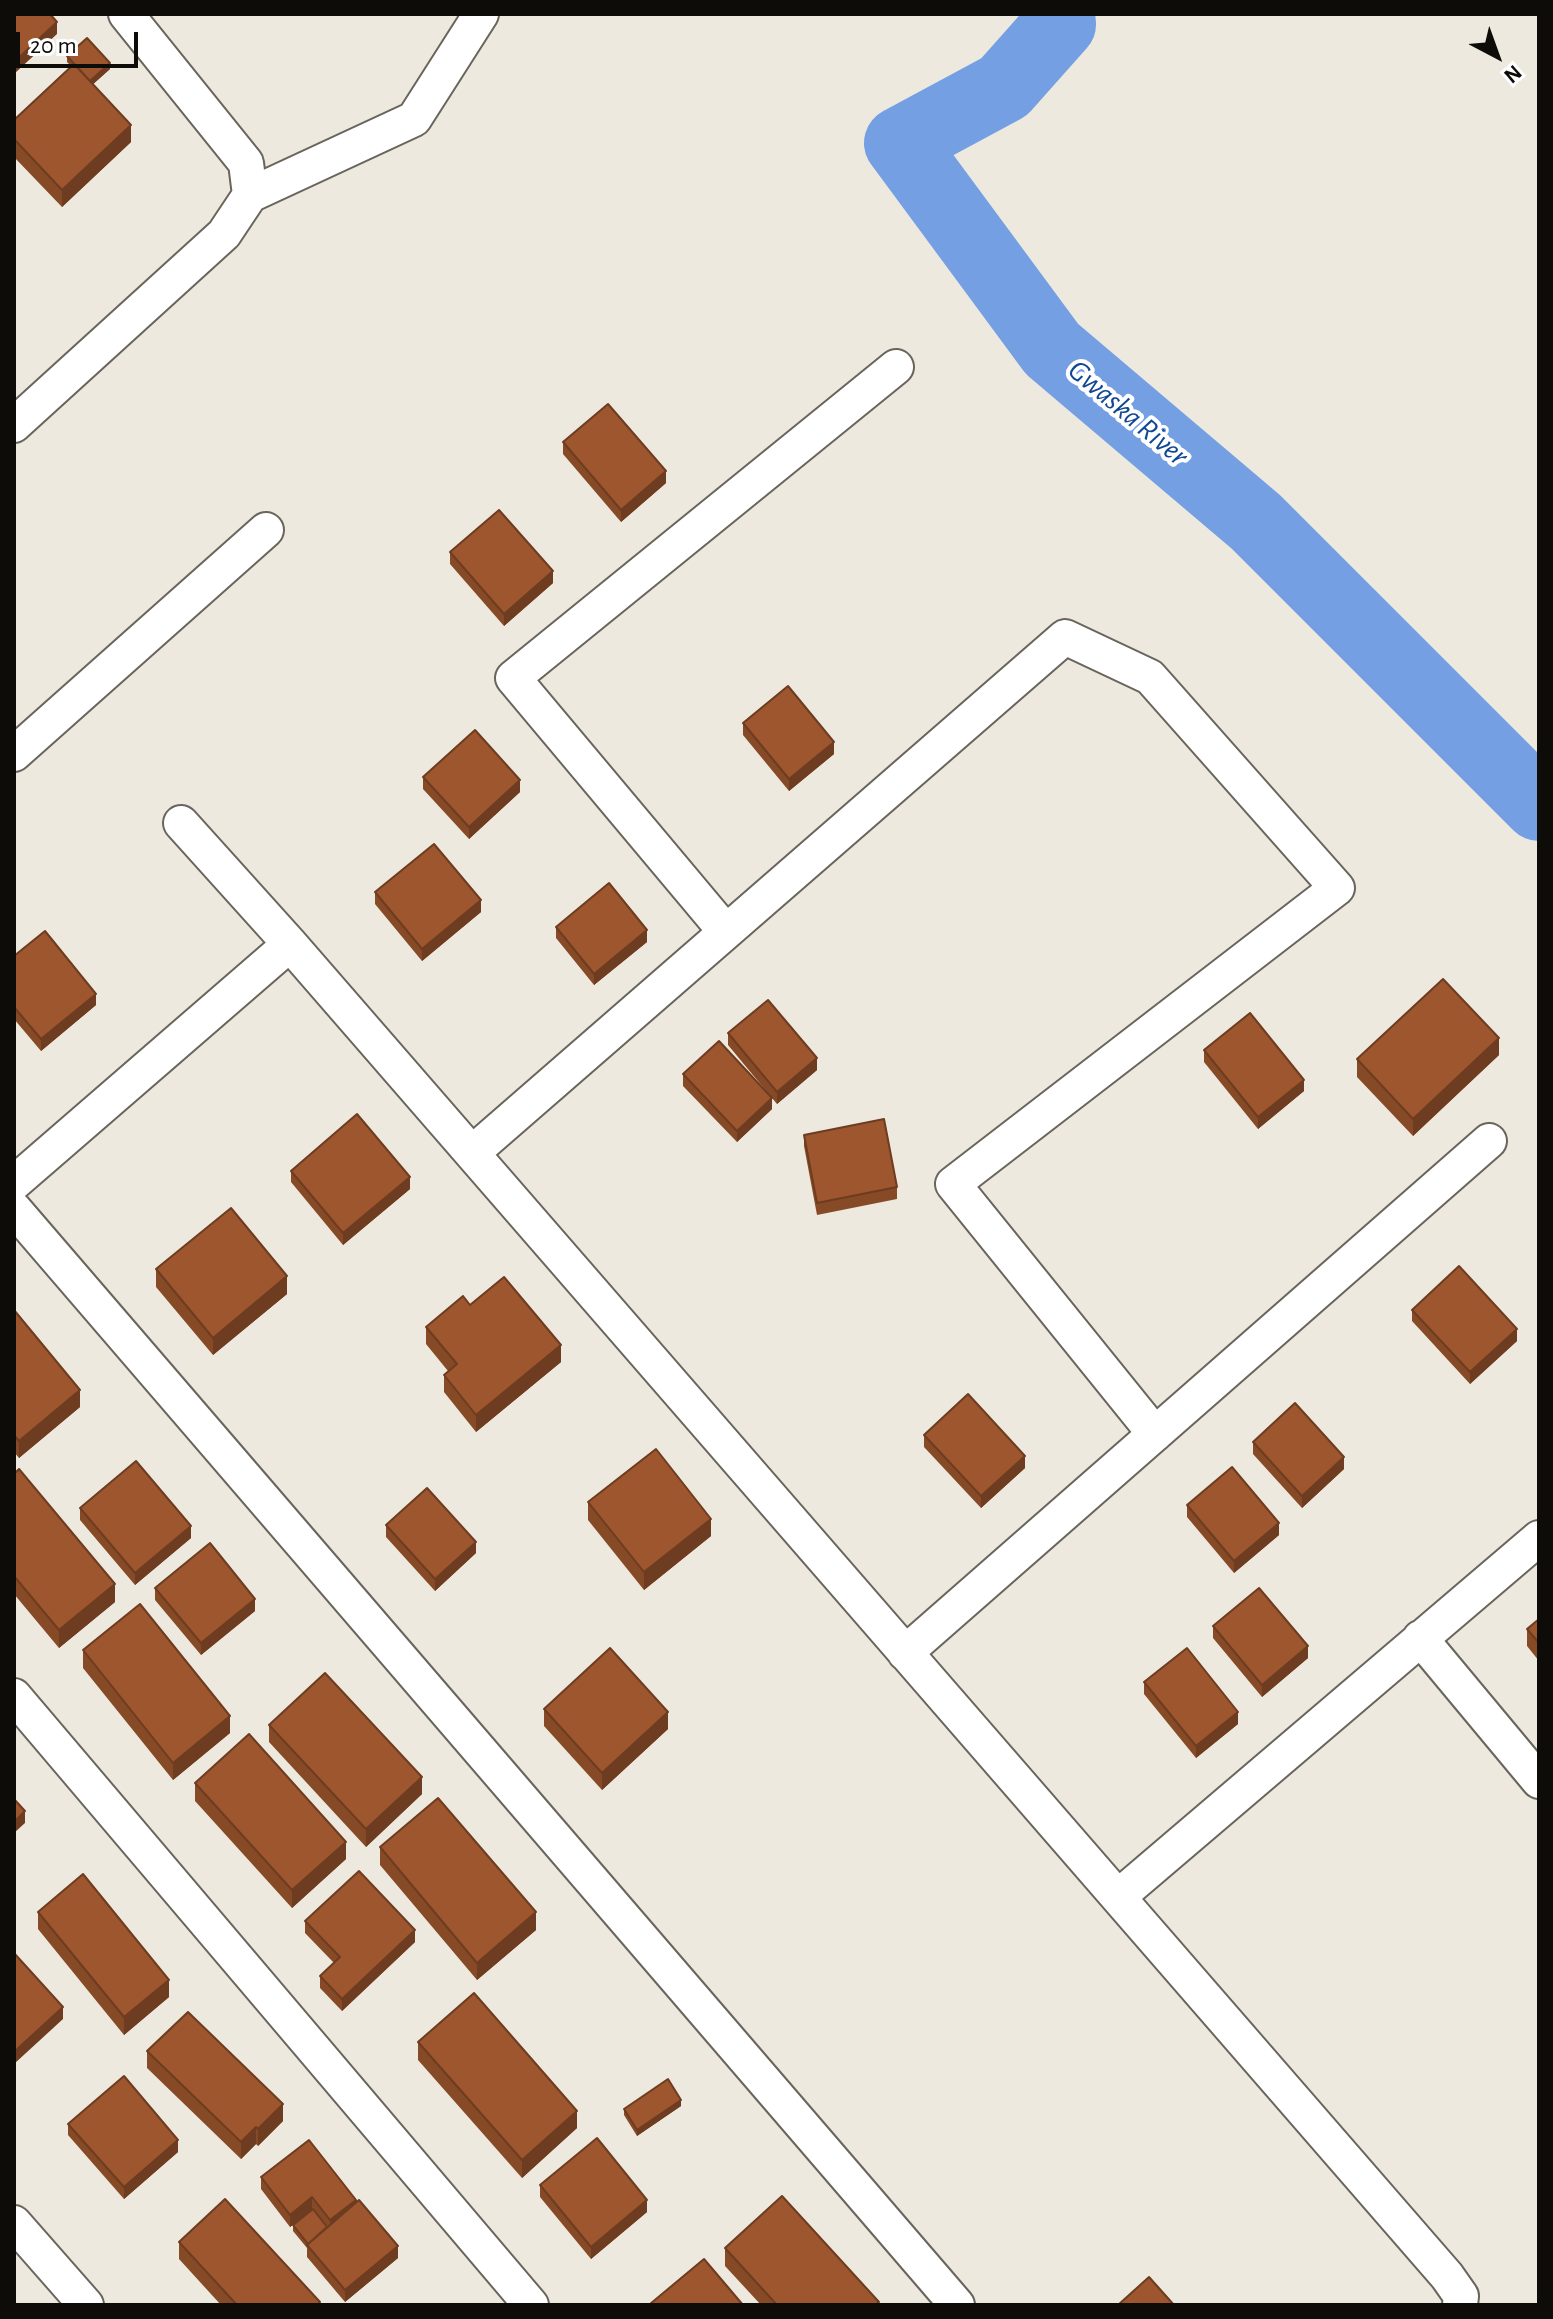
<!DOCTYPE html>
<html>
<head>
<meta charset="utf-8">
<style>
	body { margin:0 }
	#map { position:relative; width:1553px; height:2319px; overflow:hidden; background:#ede9df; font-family:"Alegreya Sans",sans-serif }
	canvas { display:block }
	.frame { position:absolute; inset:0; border:16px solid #0e0c09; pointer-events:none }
	.north { position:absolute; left:1457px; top:16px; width:80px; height:80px; -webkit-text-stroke:6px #fff; paint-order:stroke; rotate:139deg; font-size:22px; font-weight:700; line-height:32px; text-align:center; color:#0e0c09 }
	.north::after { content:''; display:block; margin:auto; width:28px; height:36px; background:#0e0c09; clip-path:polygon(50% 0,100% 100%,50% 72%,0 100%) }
	.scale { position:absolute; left:16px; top:32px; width:122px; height:36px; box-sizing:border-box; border:4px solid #0e0c09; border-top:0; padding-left:10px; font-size:24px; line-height:28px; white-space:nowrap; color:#0e0c09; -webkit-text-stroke:6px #fff; paint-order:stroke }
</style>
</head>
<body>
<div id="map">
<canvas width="1553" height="2319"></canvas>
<div class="frame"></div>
<div class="north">N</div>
<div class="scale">20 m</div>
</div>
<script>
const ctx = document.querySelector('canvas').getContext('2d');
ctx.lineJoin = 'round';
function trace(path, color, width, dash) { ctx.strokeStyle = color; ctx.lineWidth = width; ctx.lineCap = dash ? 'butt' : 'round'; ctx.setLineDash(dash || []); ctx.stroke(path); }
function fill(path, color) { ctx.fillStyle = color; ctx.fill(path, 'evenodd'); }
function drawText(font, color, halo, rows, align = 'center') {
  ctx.font = font + ' "Alegreya Sans",sans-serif'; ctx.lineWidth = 8; ctx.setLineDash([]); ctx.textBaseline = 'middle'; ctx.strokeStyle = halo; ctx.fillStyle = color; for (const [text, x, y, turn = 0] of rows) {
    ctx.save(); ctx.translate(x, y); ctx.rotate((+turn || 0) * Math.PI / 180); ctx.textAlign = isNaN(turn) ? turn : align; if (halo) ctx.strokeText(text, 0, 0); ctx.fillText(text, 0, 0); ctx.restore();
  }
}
const river = new Path2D(`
	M1059,14L1060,24L1004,87L900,143L1052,349L1256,522L1539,805`);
const minor = new Path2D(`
	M250,195L414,119L481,14
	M14,425L224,234L250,195L246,163L126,14
	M14,754L266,530
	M181,823L290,944L1447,2276L1461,2296L1460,2305
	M726,932L513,678L896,367
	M472,1153L1065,637L1150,677L1337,888L953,1184L1155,1434
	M14,1183L290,944
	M14,1209L957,2305
	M1420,1638L1539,1781
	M905,1653L1489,1141
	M14,1696L531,2305
	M1118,1897L1539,1538
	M14,2223L86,2305`);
const wall = new Path2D(`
	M67,56L110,69L93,84L131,142L62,207L14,157V120L71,66L67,62Z
	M563,442L666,483L621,522L563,454Z
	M450,552L553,583L504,626L450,564Z
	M743,723L834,754L789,791L743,735Z
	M423,777L520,792L469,839L423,789Z
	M375,892L481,912L422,961L375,904Z
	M556,927L647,942L594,985L556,938Z
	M14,956L96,1005L41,1051L14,1019Z
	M728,1033L817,1070L777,1104L728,1045Z
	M1204,1050L1304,1091L1258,1129L1204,1062Z
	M1499,1055L1413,1136L1357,1077V1059Z
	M683,1074L772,1109L737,1142L683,1086Z
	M804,1135L897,1187V1199L817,1215L804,1146Z
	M291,1171L410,1189L343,1245L291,1182Z
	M156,1269L287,1294L213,1355L156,1287Z
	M470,1305L561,1362L476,1432L444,1392V1375L448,1371L426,1344V1327Z
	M14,1310L80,1407L19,1458L14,1452Z
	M1412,1310L1517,1341L1470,1384L1412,1321Z
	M924,1435L1025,1468L981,1508L924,1447Z
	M1253,1442L1344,1469L1302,1508L1253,1454Z
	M14,1474L115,1602L59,1648L14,1594Z
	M588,1502L711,1536L644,1590L588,1520Z
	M1187,1505L1279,1535L1234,1573L1187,1517Z
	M80,1508L191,1538L135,1585L80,1520Z
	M386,1525L476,1553L435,1591L386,1537Z
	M155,1588L255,1611L201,1655L155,1600Z
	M1539,1619V1661L1527,1646V1629Z
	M1213,1626L1308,1658L1262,1697L1213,1638Z
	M83,1650L230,1733L173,1780L83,1668Z
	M1144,1682L1238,1724L1196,1758L1144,1694Z
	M544,1709L668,1729L602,1790L544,1726Z
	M269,1725L422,1794L366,1847L269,1742Z
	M195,1783L346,1859L292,1908L195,1801Z
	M380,1847L536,1930L477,1980L380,1865Z
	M38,1912L169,1997L124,2035L38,1929Z
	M305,1921L415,1942L342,2011L320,1988V1976L334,1963L305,1933Z
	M418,2042L577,2128L522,2178L418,2060Z
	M147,2051L283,2121L258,2146L256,2144L241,2159L147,2068Z
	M681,2106L637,2136L624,2115V2109Z
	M68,2124L178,2152L124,2199L68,2135Z
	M261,2177L356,2203L398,2258L345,2302L307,2257V2248L293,2231V2225L290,2227L261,2189Z
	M540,2185L647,2212L591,2259L540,2197Z
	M179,2242L320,2305H221L179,2259Z
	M725,2248L879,2305H761L725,2266Z`);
const shadedWall = new Path2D(`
	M57,22V34L14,74V62Z
	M110,63V69L90,87V81Z
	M131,125V142L62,207V190Z
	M666,471V483L621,522V510Z
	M553,571V583L504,626V614Z
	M834,742V754L789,791V779Z
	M520,780V792L469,839V827Z
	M481,900V912L422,961V949Z
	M647,930V942L594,985V974Z
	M96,994V1005L41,1051V1039Z
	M1499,1038V1055L1413,1136V1119Z
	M817,1058V1070L777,1104V1092Z
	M1304,1080V1091L1258,1129V1117Z
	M772,1098V1109L737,1142V1131Z
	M410,1177V1189L343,1245V1233Z
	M287,1276V1294L213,1355V1338Z
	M1517,1329V1341L1470,1384V1372Z
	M561,1345V1362L476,1432V1415Z
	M80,1390V1407L19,1458V1441Z
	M1025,1456V1468L981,1508V1496Z
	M1344,1457V1469L1302,1508V1496Z
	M711,1519V1536L644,1590V1572Z
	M1279,1523V1535L1234,1573V1561Z
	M191,1526V1538L135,1585V1573Z
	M476,1542V1553L435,1591V1579Z
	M115,1584V1602L59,1648V1630Z
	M255,1599V1611L201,1655V1643Z
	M1308,1646V1658L1262,1697V1685Z
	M668,1712V1729L602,1790V1773Z
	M1238,1712V1724L1196,1758V1746Z
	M230,1716V1733L173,1780V1763Z
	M422,1777V1794L366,1847V1829Z
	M25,1811V1823L14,1833V1822Z
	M346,1842V1859L292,1908V1890Z
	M536,1912V1930L477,1980V1963Z
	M415,1930V1942L342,2011V1999Z
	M169,1980V1997L124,2035V2017Z
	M63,2007V2019L14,2064V2052Z
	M681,2100V2106L637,2136V2130Z
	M283,2104V2121L258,2146V2129Z
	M577,2111V2128L522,2178V2160Z
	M256,2127V2144L241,2159V2142Z
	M178,2140V2152L124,2199V2187Z
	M312,2197V2209L290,2227V2215Z
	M356,2200V2212L330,2232V2220Z
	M647,2200V2212L591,2259V2247Z
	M398,2246V2258L345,2302V2290Z`);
const building = new Path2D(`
	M14,14H50L57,22L14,62Z
	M87,38L110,63L90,81L67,56Z
	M74,64L131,125L62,190L14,139V120Z
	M608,404L666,471L621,510L563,442Z
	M499,510L553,571L504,614L450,552Z
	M788,686L834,742L789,779L743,723Z
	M475,730L520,780L469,827L423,777Z
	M434,844L481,900L422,949L375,892Z
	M609,883L647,930L594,974L556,927Z
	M45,931L96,994L41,1039L14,1007V956Z
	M1443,979L1499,1038L1413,1119L1357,1059Z
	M768,1000L817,1058L777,1092L728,1033Z
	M1250,1013L1304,1080L1258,1117L1204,1050Z
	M719,1041L772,1098L737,1131L683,1074Z
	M357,1114L410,1177L343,1233L291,1171Z
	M884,1119L897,1187L817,1203L804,1135Z
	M231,1208L287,1276L213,1338L156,1269Z
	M1459,1266L1517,1329L1470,1372L1412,1310Z
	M504,1277L561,1345L476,1415L444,1375L457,1364L426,1327L463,1296L470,1305Z
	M14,1310L80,1390L19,1441L14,1435Z
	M968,1394L1025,1456L981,1496L924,1435Z
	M1295,1403L1344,1457L1302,1496L1253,1442Z
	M656,1449L711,1519L644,1572L588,1502Z
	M136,1461L191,1526L135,1573L80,1508Z
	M1232,1467L1279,1523L1234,1561L1187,1505Z
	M19,1469L115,1584L59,1630L14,1576V1474Z
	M427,1488L476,1542L435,1579L386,1525Z
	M210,1543L255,1599L201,1643L155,1588Z
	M1259,1588L1308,1646L1262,1685L1213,1626Z
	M140,1604L230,1716L173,1763L83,1650Z
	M1539,1619V1643L1527,1629Z
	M610,1648L668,1712L602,1773L544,1709Z
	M1187,1648L1238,1712L1196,1746L1144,1682Z
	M325,1673L422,1777L366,1829L269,1725Z
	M249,1734L346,1842L292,1890L195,1783Z
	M438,1798L536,1912L477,1963L380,1847Z
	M14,1799L25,1811L14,1822Z
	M359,1871L415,1930L342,1999L320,1976L340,1957L305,1921Z
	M83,1874L169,1980L124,2017L38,1912Z
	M14,1953L63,2007L14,2052Z
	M474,1993L577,2111L522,2160L418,2042Z
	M188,2012L283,2104L258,2129L256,2127L241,2142L147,2051Z
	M124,2076L178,2140L124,2187L68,2124Z
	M668,2079L681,2100L637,2130L624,2109Z
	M597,2138L647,2200L591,2247L540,2185Z
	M309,2140L356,2200L330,2220L312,2197L290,2215L261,2177Z
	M782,2196L879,2302L875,2305H777L725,2248Z
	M225,2199L320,2302L317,2305H237L179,2242Z
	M359,2200L398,2246L345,2290L307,2245Z
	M313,2209L327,2227L308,2244L293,2225Z
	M704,2259L743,2305H651L650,2304Z
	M1149,2277L1174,2305H1118Z`);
const waterNames = [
	["Gwaska River",1128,413,40]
];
trace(river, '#749fe2', 72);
trace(minor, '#69655c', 38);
trace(minor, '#fff', 34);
fill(wall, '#874a27');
fill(shadedWall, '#6e3c20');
fill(building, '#9d562d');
trace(building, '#6e3c20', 2);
drawText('italic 30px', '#114895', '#fff', waterNames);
</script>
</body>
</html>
